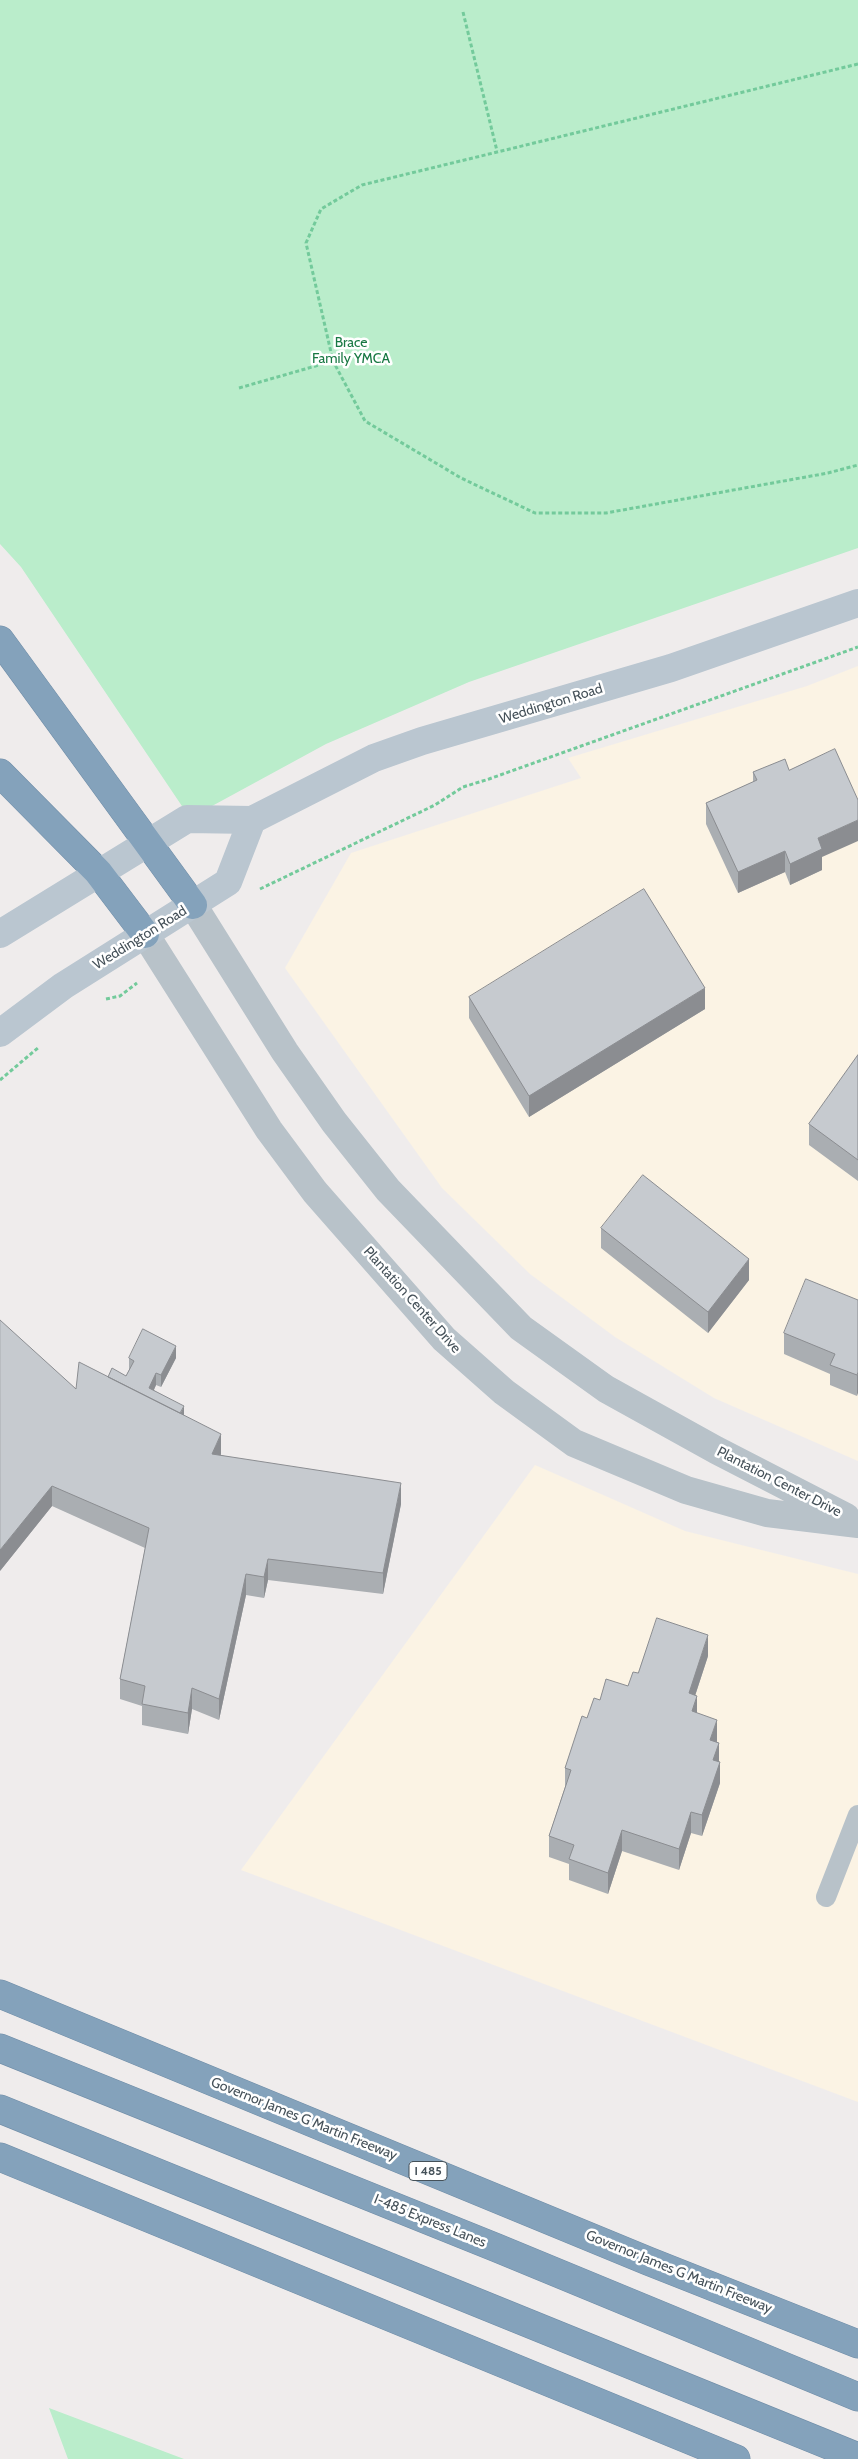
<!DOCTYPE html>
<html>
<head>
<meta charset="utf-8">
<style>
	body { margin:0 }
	canvas { display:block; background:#efecec }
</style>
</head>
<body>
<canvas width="858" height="2459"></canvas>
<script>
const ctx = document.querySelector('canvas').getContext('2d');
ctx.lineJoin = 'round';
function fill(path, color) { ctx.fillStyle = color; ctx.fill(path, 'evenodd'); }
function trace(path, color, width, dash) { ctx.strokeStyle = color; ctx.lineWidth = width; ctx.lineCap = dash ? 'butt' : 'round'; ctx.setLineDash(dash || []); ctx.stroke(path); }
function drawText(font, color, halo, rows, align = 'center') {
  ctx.font = font + ' Cabin,sans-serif'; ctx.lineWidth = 5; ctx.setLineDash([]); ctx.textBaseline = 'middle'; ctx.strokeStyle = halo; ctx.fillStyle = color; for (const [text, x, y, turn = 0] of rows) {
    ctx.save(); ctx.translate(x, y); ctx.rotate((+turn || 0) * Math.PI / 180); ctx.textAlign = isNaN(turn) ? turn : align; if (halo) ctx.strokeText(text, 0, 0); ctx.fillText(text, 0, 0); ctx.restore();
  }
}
const commercial = new Path2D(`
	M858,666V1461L714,1398L615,1337L530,1274L442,1188L285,968L351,853L581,778L568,758L807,686Z
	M535,1465L685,1531L858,1574V2102L241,1870Z`);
const green = new Path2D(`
	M0,0H858V548L469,682L326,744L190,818L21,567L0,544Z
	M49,2408L184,2459H68Z`);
const path = new Path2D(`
	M463,12L497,151
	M858,64L362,185L321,209L306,243L333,361L365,421L461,478L535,513H606L828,473L858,465
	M239,388L333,361
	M260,889L435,805L463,787L489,779L858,647
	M106,999L120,996L137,983
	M0,1080L39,1047`);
const service = new Path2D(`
	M826,1897L858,1815`);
const minor = new Path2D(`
	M193,905L285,1052L334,1122L388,1190L521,1328L606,1389L716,1450L846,1517
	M145,934L269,1130L315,1192L444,1339L504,1392L574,1443L686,1490L767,1513L858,1524`);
const secondary = new Path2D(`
	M0,934L187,819L252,820L374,758L422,741L671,668L858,603
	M0,1033L63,986L228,882L252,820`);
const motorway = new Path2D(`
	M0,640L193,905
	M0,773L98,872L145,934
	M0,1994L648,2261L858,2344
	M0,2048L497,2248L858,2397
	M0,2109L858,2457
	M0,2157L736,2459`);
const wall = new Path2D(`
	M753,772L822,857V870L790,885L785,872L738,893L706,824V803L753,782Z
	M469,997L705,1009L529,1117L469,1018Z
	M858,1055V1181L809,1145V1124Z
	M601,1228L749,1280L708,1333L601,1248Z
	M858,1300L857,1396L830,1385V1374L784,1354V1333Z
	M129,1358H176L161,1387L156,1385L154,1390L184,1415L221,1454V1455L401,1504L383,1594L268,1580L264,1598L246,1595L219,1720L192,1709L188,1734L142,1725V1706L120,1699V1679L145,1548L52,1506L0,1571L76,1389L108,1377L126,1376L129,1370Z
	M708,1656L695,1696L697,1713L717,1741L720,1783L702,1836L691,1833L679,1870L622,1851L608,1894L569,1880V1864L549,1857V1836L565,1787V1768L587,1718L600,1700L628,1686Z`);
const shadedWall = new Path2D(`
	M858,820V841L822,857V870L790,885V864L818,838Z
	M785,851V872L738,893V872Z
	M705,988V1009L529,1117V1096Z
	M749,1259V1280L708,1333V1312Z
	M176,1346V1358L161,1387V1375Z
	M858,1372V1393L857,1396V1375Z
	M156,1373V1385L149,1400V1388Z
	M184,1406V1418L177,1420Z
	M221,1434V1454L212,1475V1454Z
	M401,1483V1504L383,1594V1573Z
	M52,1486V1506L0,1571V1550Z
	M268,1559V1580L264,1598V1577Z
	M246,1574V1595L219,1720V1699Z
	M708,1635V1656L689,1714V1693Z
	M192,1688V1709L188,1734V1713Z
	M697,1696V1717L692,1711Z
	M717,1720V1741L710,1761V1740Z
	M719,1743V1764L713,1760Z
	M720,1762V1783L702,1836V1815Z
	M691,1812V1833L679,1870V1849Z
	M622,1830V1851L608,1894V1873Z`);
const building = new Path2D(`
	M835,749L858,800V820L818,838L822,849L790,864L785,851L738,872L706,803L757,780L753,772L785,759L789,770Z
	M644,889L705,988L529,1096L469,997Z
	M858,1055V1160L809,1124Z
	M643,1175L749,1259L708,1312L601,1228Z
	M806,1279L858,1300V1372L857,1375L830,1365L835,1354L784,1333Z
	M0,1320L76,1389L79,1362L221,1434L212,1454L401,1483L383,1573L268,1559L264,1577L246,1574L219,1699L192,1688L188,1713L142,1704L145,1686L120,1679L149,1528L52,1486L0,1550Z
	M143,1329L176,1346L161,1375L156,1373L149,1388L184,1406L180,1413L108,1377L112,1368L126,1376L134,1361L129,1358Z
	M657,1618L708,1635L689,1693L697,1696L692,1711L717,1720L710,1740L719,1743L713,1760L720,1762L702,1815L691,1812L679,1849L622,1830L608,1873L569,1859L574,1845L549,1836L571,1770L565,1768L582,1716L587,1718L594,1698L600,1700L606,1679L628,1686L633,1672L638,1673Z`);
const shields = [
	[428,2171,38]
];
const shieldNames = [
	["I 485",428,2171]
];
const parkNames = [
	["Brace",351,343],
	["Family YMCA",351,359]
];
const streetNames = [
	["Weddington Road",551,704,-17],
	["Weddington Road",140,938,-32],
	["Plantation Center Drive",412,1300,48],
	["Plantation Center Drive",779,1482,27],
	["Governor James G Martin Freeway",304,2119,22],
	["I-485 Express Lanes",430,2221,22],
	["Governor James G Martin Freeway",679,2272,22]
];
fill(commercial, '#fbf3e4');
fill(green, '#baedcb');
trace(motorway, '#708da7', 29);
trace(path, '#73ca9b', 3, [4, 2.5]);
trace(service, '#b8c2c9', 20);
trace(minor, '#b8c2c9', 28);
trace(secondary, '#bac6d0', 28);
trace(motorway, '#84a2bb', 28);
fill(wall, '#aaaeb2');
fill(shadedWall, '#8b8d91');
fill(building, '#c6cacf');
trace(building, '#8b8d91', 1);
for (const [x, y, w] of shields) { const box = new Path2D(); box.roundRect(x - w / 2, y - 9.5, w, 19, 4); ctx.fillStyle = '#fff'; ctx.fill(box); trace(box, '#455159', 1); }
drawText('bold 12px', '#455159', null, shieldNames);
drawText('14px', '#187843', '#fff', parkNames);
drawText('14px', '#455159', '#fff', streetNames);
</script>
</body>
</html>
